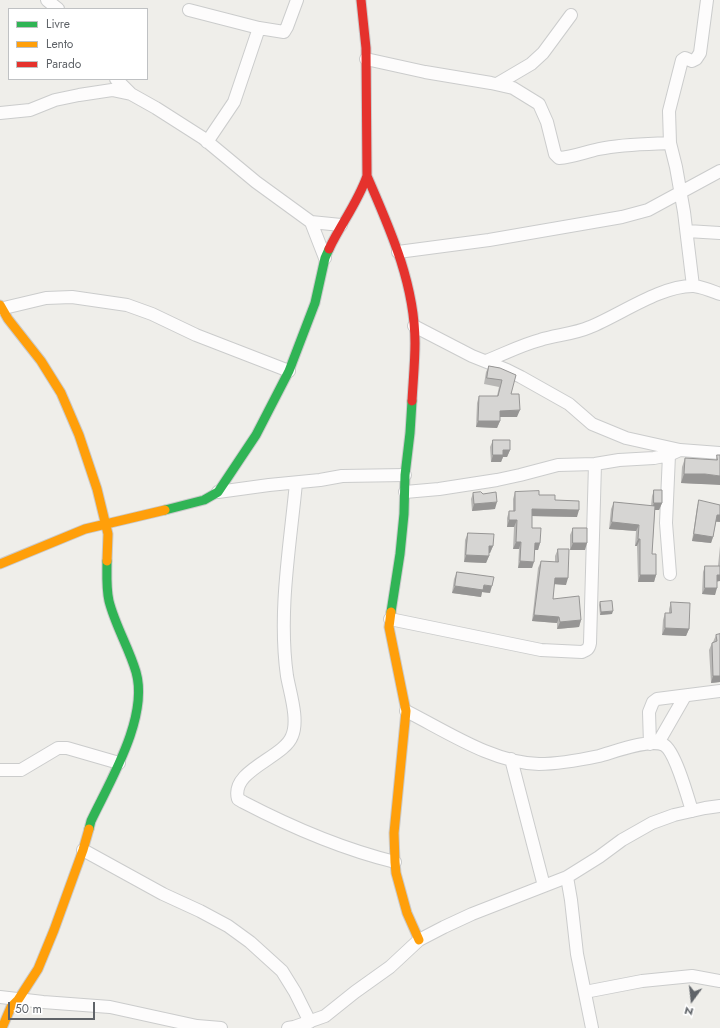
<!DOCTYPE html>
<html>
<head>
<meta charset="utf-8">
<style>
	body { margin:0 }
	#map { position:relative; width:720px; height:1028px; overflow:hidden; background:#efeeea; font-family:Jost,sans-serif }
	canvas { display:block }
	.legend { position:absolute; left:8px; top:8px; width:140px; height:72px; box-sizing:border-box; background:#fff; border:1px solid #bfc1c3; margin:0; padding:5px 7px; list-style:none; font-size:12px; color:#5f6368 }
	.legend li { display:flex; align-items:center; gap:8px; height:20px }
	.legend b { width:20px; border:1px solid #bfc1c3 }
	.north { position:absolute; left:672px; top:980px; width:40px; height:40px; -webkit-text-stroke:3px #fff; paint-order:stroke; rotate:195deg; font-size:11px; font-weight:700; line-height:16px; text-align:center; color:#5f6368 }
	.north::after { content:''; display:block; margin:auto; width:14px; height:18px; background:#5f6368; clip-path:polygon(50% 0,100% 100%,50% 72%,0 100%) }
	.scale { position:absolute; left:8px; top:1002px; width:87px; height:18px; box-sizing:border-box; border:2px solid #5f6368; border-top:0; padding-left:5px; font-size:12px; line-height:14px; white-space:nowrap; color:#5f6368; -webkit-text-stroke:3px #fff; paint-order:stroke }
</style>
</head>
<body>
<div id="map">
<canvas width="720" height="1028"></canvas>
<ul class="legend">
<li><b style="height:5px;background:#30b455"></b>Livre</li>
<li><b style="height:5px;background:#ff9f0a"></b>Lento</li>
<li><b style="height:5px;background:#e5322d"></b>Parado</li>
</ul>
<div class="north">N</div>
<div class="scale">50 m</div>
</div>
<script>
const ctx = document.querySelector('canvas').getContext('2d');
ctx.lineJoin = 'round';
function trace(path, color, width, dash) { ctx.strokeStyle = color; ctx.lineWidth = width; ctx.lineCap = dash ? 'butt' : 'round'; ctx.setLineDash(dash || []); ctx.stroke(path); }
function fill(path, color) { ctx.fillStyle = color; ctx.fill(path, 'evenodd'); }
const street = new Path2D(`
	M47,0L58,9
	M189,10L259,28L284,32L287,27L297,0
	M366,59L425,72L491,83L513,88L539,104L547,122L555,154L559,158C573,157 585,152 599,149C622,144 646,144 670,143
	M116,79L131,94
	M497,84L531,64L543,53L571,15
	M0,113L30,110L55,100L79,95L112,90L131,94L156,108L203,138L256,182L311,222L341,225
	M207,142L234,102L259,28
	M311,222L325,258
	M687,231L720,233
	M398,252L489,240L622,217L648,210L720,171
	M693,286L684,212L676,167L670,143L669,111L682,60L685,58L692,61L696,59L700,53L707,0
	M0,309L46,298L72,297L127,305L152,314L196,335L289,371
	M414,326L472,356L507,370L521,377L569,404L592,424L626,438L680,450L720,453
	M486,361C504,354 521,345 540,340C556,335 574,334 590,327C620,315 661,285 694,286C703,287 712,291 720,294
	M669,455L666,523L670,574
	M296,483C290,546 278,612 287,676C290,693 299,720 292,736C284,758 230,770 238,799L243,802C291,827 342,849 395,862
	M218,492L269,485L320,480L342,476L405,475
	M405,492L439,489L497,480L520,475L558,465L595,464L619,460L654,458L669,455L680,450
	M390,619L541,650L582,652C587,650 589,649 590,643L595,464
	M406,711C446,731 493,763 539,764C559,764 580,760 599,756C614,752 650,738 664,745C675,751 688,798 692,811
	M658,743L685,696
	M650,744L649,712L653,702L657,699L720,691
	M511,759L544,886
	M0,770H21L58,748H67L119,763
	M83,850L163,894L200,911L228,926L250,942L282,971L295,992L310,1022
	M567,877L571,900L577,954L592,1028
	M585,992L642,981L692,976L720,981
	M0,997L43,1002L110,1007L197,1026L221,1028
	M288,1028L294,1027L325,1016L355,992L390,967L419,940L444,927L472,914L567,877L599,857L622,840L652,823L674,815L705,808L720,806`);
const fast = new Path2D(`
	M165,510L204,500L218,492L256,435L289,371L315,303L325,258L329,249
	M391,612L400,554L404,514L405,475L410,433L412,401
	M89,829L91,821C110,781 149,717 136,672C129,648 115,625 109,601C106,588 107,574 107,561`);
const slow = new Path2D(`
	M0,305L8,319L41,361L61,393L79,435L97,489L108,534L107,561
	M0,564L85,529L165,510
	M391,612L389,627L406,711L394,833L395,862L396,873L407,913L419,940
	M2,1028L11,1007L18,1000L38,969L54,930L83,850L89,829`);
const jam = new Path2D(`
	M367,176C390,229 415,284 415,343C415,362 413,382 412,401
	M329,249C341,224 358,202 367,176L366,48L361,0`);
const wall = new Path2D(`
	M489,366L500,368L511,394L517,417H500V421L497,428L476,427L477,403L479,396H497L499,387L484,384L486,372Z
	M493,440L510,450L507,457H503L501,462H491L490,447Z
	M717,455H720L701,484L681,483L682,467L685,458L716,460Z
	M654,490L662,503L659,510H655L652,554L656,575L654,582H638L637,546H635L636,531L609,529L611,509L614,502L651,506L652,496Z
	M515,492L539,495L555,500L577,517L532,516V528L540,543L538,550H535L532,568H518L519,549H513L514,527H507V518L509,511H513V499Z
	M473,493L495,509L472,511L471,499Z
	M699,500L720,522H716L713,537L711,543L692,541L697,507Z
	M573,528L585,550H570V535Z
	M468,533L493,546L490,553H489V556L486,563L464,562L465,540Z
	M720,546V581H717L715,595L702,594L703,572L705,566H718Z
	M558,549L566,585L554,584L553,599L581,620L579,627L557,629V623L532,621L538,568L541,561L555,562V556Z
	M457,572L490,593L482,592L481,597L452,593L454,579Z
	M600,602L612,614L600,615L599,605Z
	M671,602L689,629L686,636L662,635L663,620L665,613H669V609Z
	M720,634V682L711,683L709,650L712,643L713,642L716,635Z`);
const shadedWall = new Path2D(`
	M520,410L517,417H498L500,411Z
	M478,421H500L497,428L476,427Z
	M503,450H510L507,457H503L501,462H491L493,455Z
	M684,474H705L720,476V485L701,484L681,483Z
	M497,502L495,509L472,511L474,504Z
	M654,503H662L659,510H651Z
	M532,509L579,510L577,517L530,516Z
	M717,515H720V522L714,521Z
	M509,520H517L514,527H507Z
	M612,522L639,525L636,531L609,529Z
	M694,534L713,537L711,543L692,541Z
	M638,539H640L637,546H635Z
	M516,542H521L519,549H513Z
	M535,543H540L538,550H533Z
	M573,543H587L585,550H570Z
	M489,546H493L490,553H487Z
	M466,555L489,556L486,563L464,562Z
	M520,561L534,562L532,568H518Z
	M640,575H656L654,582H638Z
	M717,575H720V581L715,582Z
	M555,578H568L566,585L553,584Z
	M484,585L492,586L490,593L482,592L481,597L452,593L455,586Z
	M705,588H717L715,595L702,594Z
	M613,611L612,614L600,615L601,612Z
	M534,615L559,617L557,623L532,621Z
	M581,620L579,627L557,629L560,622Z
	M665,628L689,629L686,636L662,635Z
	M713,676H720V682L711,683Z`);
const building = new Path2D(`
	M489,366L500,368L516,375L511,394H519L520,410L500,411V421H478L479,396H498L502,380L487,378Z
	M493,440H510V450H503V455H493Z
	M717,455H720V476L705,474H684L685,458L717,460Z
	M654,490H662V503H654Z
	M539,491V495H555V500L579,501V510L532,509V528H541L540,543H535L534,562L520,561L521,542H516L517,520H509V511H515V492Z
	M481,492L483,494L496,492L497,502L474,504L473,493Z
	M699,500L720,505V515H717L713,537L694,534Z
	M614,502L655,506L652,554H656V575H640V539H638L639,525L612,522Z
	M573,528H587V543H573Z
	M468,533L494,534L493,546H489V556L466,555Z
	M558,549H569L568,578H555L553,599L579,596L581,620L560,622L559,617L534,615L541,561L558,562Z
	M705,566H720V575H717V588H705Z
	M457,572L494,577L492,586L484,585L483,590L455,586Z
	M612,601L613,611L601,612L600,602Z
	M671,602L690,603L689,629L665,628V613H671Z
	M720,634V676H713L712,643L717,641L716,635Z`);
trace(street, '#cbcccc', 14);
trace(fast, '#cacacb', 11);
trace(slow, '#cacacb', 11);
trace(jam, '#cacacb', 11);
trace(street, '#fdfcfc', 12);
trace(fast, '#30b455', 9);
trace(slow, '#ff9f0a', 9);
trace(jam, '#e5322d', 9);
fill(wall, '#b8b7b5');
fill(shadedWall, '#969594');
fill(building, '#d6d5d3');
trace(building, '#969594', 1);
</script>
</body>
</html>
